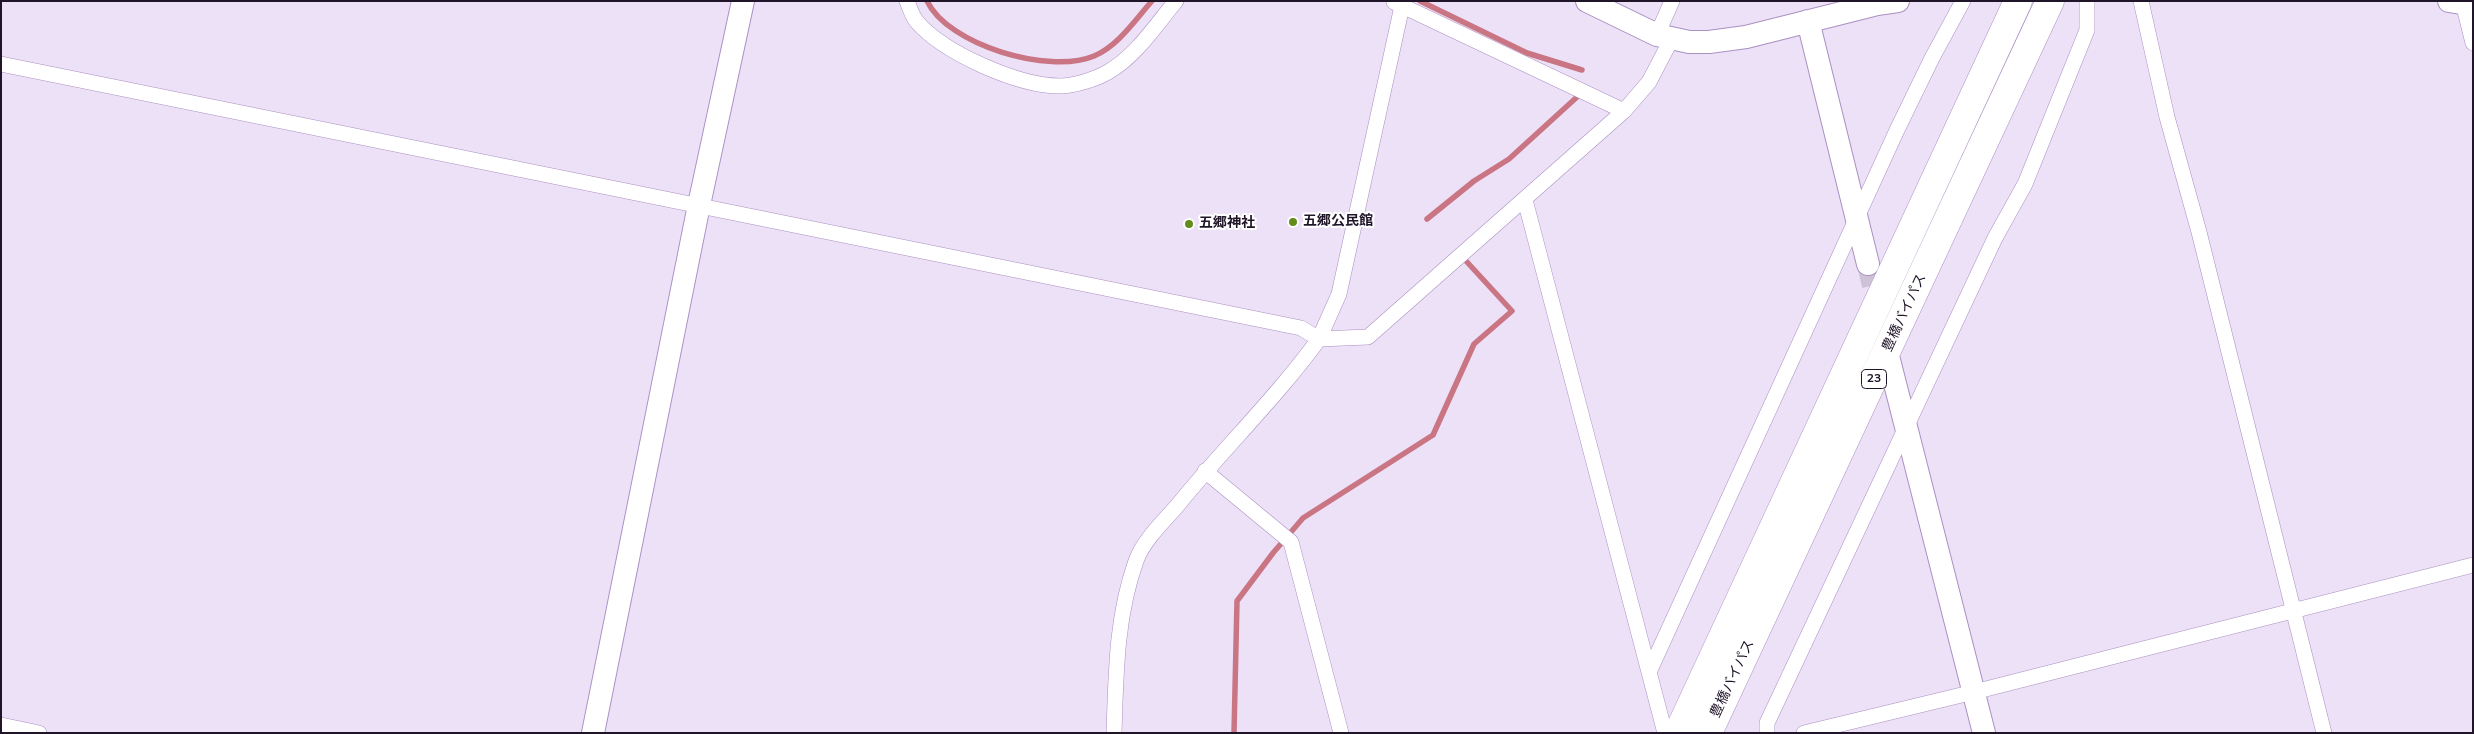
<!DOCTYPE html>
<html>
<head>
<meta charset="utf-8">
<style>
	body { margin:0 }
	#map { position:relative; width:2474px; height:734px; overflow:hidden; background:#ece1f7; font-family:"Nunito Sans",sans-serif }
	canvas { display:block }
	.frame { position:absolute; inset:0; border:2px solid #201528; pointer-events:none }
</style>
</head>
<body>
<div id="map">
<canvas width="2474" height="734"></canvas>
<div class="frame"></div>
</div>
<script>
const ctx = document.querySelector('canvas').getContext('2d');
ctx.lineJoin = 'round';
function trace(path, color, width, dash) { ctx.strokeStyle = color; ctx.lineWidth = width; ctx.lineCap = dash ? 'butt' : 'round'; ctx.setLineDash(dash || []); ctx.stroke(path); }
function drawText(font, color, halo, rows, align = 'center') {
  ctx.font = font + ' "Nunito Sans","Noto Sans JP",sans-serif'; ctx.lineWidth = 4; ctx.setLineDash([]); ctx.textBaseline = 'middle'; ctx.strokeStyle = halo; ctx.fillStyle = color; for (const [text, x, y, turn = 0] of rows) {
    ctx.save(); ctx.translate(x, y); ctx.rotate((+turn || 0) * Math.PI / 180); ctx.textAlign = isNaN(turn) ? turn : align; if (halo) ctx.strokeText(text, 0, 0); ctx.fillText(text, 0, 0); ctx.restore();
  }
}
const stream = new Path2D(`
	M927,1C948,45 1049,75 1094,56C1118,46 1135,20 1152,1
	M1420,1L1527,53L1582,70
	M1427,219L1474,181L1509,159L1577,97
	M1234,733L1237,601L1273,553L1303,518L1433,435L1474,344L1512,311L1467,262`);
const secondaryTunnel = new Path2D(`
	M1868,264L1879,312`);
const street = new Path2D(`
	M907,1C910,8 912,16 917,22C944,53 1018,86 1060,86C1074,86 1096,79 1108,72C1135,57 1156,25 1176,1
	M2141,1L2167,117L2199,232L2324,733
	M1394,2L1624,111
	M2463,3L2473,43
	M1657,35L1672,1
	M1,64L1301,328L1319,339L1339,294L1402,6
	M1525,200L1665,733
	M1205,471L1291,542L1341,733
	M1650,670L1897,130L1932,58L1963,1
	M1,725L39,733
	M1114,733C1116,674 1116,617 1136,561C1143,541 1163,522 1177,506C1223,449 1276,398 1319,339L1368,337L1624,111L1649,82L1671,40
	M1767,733V723L1995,238L2025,184L2087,30V1
	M1804,733L1974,692L2473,565`);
const secondary = new Path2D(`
	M1587,1L1657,35L1689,42H1709L1746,37L1877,4L1898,1
	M2449,1L2473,5
	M1808,21L1868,264
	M1889,360L1984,733
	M593,733L699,205L743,1`);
const highway = new Path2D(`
	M1678,733L2018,1
	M1708,733L2050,1`);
const markers = [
	[1293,222,5,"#628c1c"],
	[1189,224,5,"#628c1c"]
];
const shields = [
	[1874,379,25]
];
const shieldNames = [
	["23",1874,379]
];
const poiNames = [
	["五郷公民館",1303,222],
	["五郷神社",1199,224]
];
const streetNames = [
	["豊橋バイパス",1905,313,-65],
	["豊橋バイパス",1733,679,-65]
];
trace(stream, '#ca7584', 5.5);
trace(secondaryTunnel, '#cdc2d8', 22, [22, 11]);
trace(street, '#ab90c2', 16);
trace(secondary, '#ab90c2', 24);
trace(highway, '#ab90c2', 29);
trace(street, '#fff', 15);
trace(secondary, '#fff', 22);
trace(highway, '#fff', 28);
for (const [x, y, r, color] of markers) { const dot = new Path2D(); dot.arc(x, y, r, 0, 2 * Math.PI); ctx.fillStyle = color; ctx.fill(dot); trace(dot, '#fff', 2); }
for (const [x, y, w] of shields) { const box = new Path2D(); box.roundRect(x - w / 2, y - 9.5, w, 19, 4); ctx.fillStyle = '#fff'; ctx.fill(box); trace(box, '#201528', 1); }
drawText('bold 12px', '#201528', null, shieldNames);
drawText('bold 14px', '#201528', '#fff', poiNames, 'left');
drawText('14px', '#201528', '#fff', streetNames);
</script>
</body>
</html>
